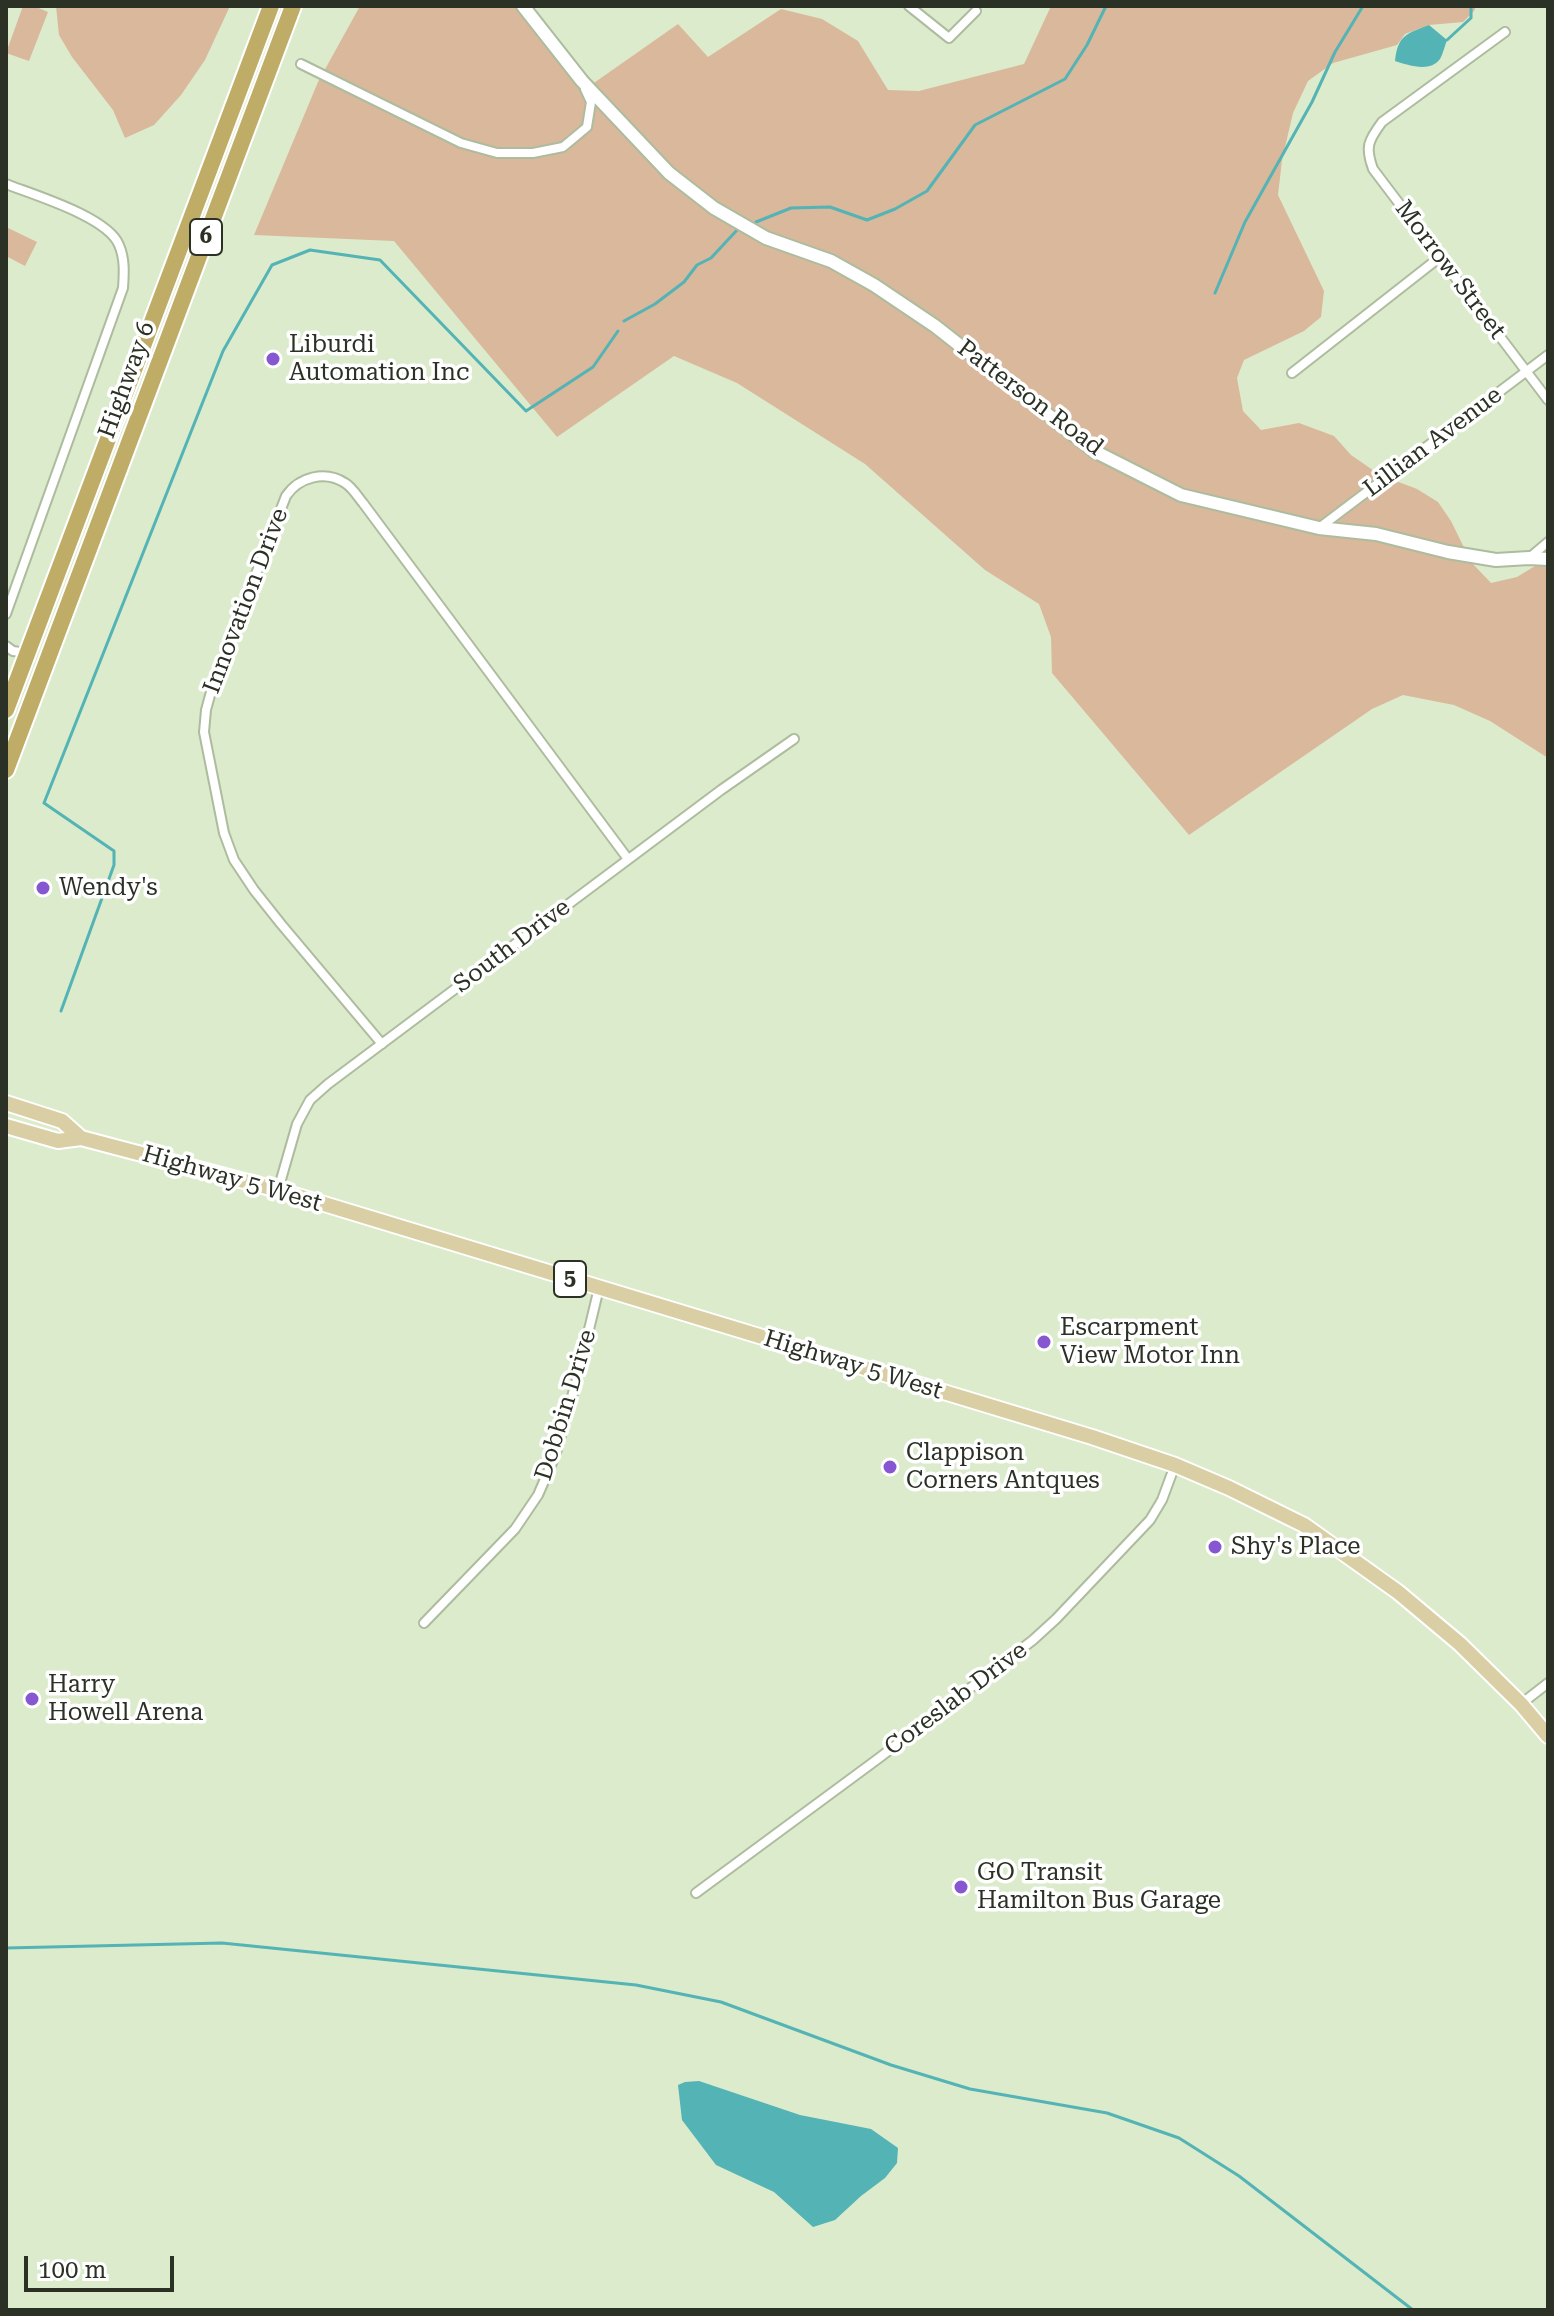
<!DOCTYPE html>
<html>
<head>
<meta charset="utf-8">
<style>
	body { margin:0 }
	#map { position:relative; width:1554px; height:2316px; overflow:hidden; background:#dbebcc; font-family:"Roboto Serif",serif }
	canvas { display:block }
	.frame { position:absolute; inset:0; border:8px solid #2b3125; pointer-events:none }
	.scale { position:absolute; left:24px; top:2256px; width:150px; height:36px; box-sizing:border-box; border:4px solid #2b3125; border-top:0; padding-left:10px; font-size:24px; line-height:28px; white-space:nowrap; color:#2b3125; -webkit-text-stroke:6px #fff; paint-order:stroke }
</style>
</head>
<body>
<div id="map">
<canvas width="1554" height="2316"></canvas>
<div class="frame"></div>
<div class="scale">100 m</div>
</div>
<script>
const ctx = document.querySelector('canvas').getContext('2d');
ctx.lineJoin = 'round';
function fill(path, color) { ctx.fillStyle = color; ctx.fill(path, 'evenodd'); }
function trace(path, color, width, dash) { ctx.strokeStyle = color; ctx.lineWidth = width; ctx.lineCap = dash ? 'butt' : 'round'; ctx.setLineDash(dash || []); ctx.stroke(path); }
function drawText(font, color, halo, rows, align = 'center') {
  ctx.font = font + ' "Roboto Serif",serif'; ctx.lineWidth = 7; ctx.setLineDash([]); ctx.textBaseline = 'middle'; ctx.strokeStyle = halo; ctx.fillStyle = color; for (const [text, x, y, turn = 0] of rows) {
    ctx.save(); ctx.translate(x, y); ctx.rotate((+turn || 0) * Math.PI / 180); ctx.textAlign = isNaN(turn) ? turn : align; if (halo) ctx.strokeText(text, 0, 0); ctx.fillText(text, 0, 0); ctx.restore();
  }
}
const green = new Path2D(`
	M23,6H34L48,12L29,61L6,53Z
	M56,6H230L205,60L181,95L154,125L125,138L113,110L72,57L59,35Z
	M360,6H514L591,85L678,24L708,57L781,9L822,19L858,41L888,90L919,91L1024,64L1051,6H1476L1474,11L1463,22L1429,25L1405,34L1397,45L1333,63L1308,81L1293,113L1282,160L1278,195L1324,291L1321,317L1304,331L1244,360L1237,378L1243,411L1261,430L1299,423L1334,436L1351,455L1380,475L1417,489L1438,502L1451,521L1471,562L1491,583L1517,577L1548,558V758L1490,721L1454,705L1403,695L1372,709L1189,835L1052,673L1051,637L1039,604L985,570L865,464L737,383L674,356L557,437L394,241L254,235L318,82Z
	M6,227L37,242L25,266L6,256Z`);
const water = new Path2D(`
	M1429,25L1447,40C1445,45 1443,54 1440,59C1430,73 1408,65 1395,61C1398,35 1406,34 1429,25Z
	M699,2081L800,2115L871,2129L898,2148L897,2163L885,2178L861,2196L835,2220L813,2227L774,2192L716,2165L682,2120L678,2085L685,2082Z`);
const stream = new Path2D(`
	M1447,40L1471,18V6
	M756,222L791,208L830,207L867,220L895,209L927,191L975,125L1065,79L1087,45L1106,6
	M1215,293L1245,222L1312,102L1335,52L1363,6
	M624,321L655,304L684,282L697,265L711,258L738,229
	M61,1011L114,865V851L44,803L223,351L272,265L310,250L380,260L526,411L593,367L618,331
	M6,1948L222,1943L636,1985L721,2002L891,2065L970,2089L1107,2113L1179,2138L1239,2176L1413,2310`);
const street = new Path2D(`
	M909,6L949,38L976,11
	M1505,32L1382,122C1368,141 1365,147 1373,169L1548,400
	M301,64L461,143L497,153H533L563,147L587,127L591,102L585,89
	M6,184C34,195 108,217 119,245C125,259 124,273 123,288L6,614
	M1292,373L1440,257
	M1319,528L1548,355
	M1529,558L1548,542
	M6,646L13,651L27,653
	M382,1044L281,924L254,890L234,860L224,833L204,732L206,710L212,688L286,496C299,477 325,470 345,483C352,487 358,497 363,503L628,859
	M278,1190L297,1124L310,1100L328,1084L721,790L794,739
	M424,1623L515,1529L538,1495L555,1456L577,1379L599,1288
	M1521,1704L1548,1683
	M696,1893L879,1758L1033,1640L1056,1619L1150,1520L1162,1500L1175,1465`);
const secondary = new Path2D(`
	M523,6L582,81L669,173L714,208L766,238L831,261L874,285L935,326L1094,451L1181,495L1319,528L1376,534L1448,552L1496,560L1529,558L1548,559`);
const primary = new Path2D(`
	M6,1103L62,1121L81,1138
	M6,1126L58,1141L81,1138L278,1190L1092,1437L1175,1465L1229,1488L1304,1525L1398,1592L1460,1644L1521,1704L1548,1736`);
const highway = new Path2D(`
	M6,710L271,6
	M6,770L293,6`);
const markers = [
	[273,359,8,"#8657d0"],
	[43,888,8,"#8657d0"],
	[1044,1342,8,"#8657d0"],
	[890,1467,8,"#8657d0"],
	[1215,1547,8,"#8657d0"],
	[32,1699,8,"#8657d0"],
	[961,1887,8,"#8657d0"]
];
const shields = [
	[206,237,32],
	[570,1279,32]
];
const shieldNames = [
	["6",206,237],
	["5",570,1279]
];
const streetNames = [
	["Morrow Street",1450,270,53],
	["Highway 6",127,380,-70],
	["Patterson Road",1030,398,37],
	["Lillian Avenue",1433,442,-37],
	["Innovation Drive",246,601,-69],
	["South Drive",512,946,-37],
	["Highway 5 West",232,1179,16],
	["Highway 5 West",853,1365,17],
	["Dobbin Drive",566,1405,-73],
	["Coreslab Drive",956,1699,-37]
];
const poiNames = [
	["Liburdi",289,345],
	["Automation Inc",289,373],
	["Wendy's",59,888],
	["Escarpment",1060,1328],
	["View Motor Inn",1060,1356],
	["Clappison",906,1453],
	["Corners Antques",906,1481],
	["Shy's Place",1231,1547],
	["Harry",48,1685],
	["Howell Arena",48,1713],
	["GO Transit",977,1873],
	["Hamilton Bus Garage",977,1901]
];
fill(green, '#dab89c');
fill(water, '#53b3b5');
trace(stream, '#53b3b5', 3);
trace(street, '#adbc9e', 12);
trace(secondary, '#adbc9e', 16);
trace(primary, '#fff', 18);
trace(highway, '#fff', 20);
trace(street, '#fff', 8);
trace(secondary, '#fff', 12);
trace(primary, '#d9cea4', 14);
trace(highway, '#bfad67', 16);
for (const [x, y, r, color] of markers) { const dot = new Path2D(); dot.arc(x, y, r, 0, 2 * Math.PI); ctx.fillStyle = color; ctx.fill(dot); trace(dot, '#fff', 3); }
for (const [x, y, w] of shields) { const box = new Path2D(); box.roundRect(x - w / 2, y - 18, w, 36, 6); ctx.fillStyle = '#fff'; ctx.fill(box); trace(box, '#2b3125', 2); }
drawText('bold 22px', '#2b3125', null, shieldNames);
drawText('24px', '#2b3125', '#fff', streetNames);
drawText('24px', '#2b3125', '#fff', poiNames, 'left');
</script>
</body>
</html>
